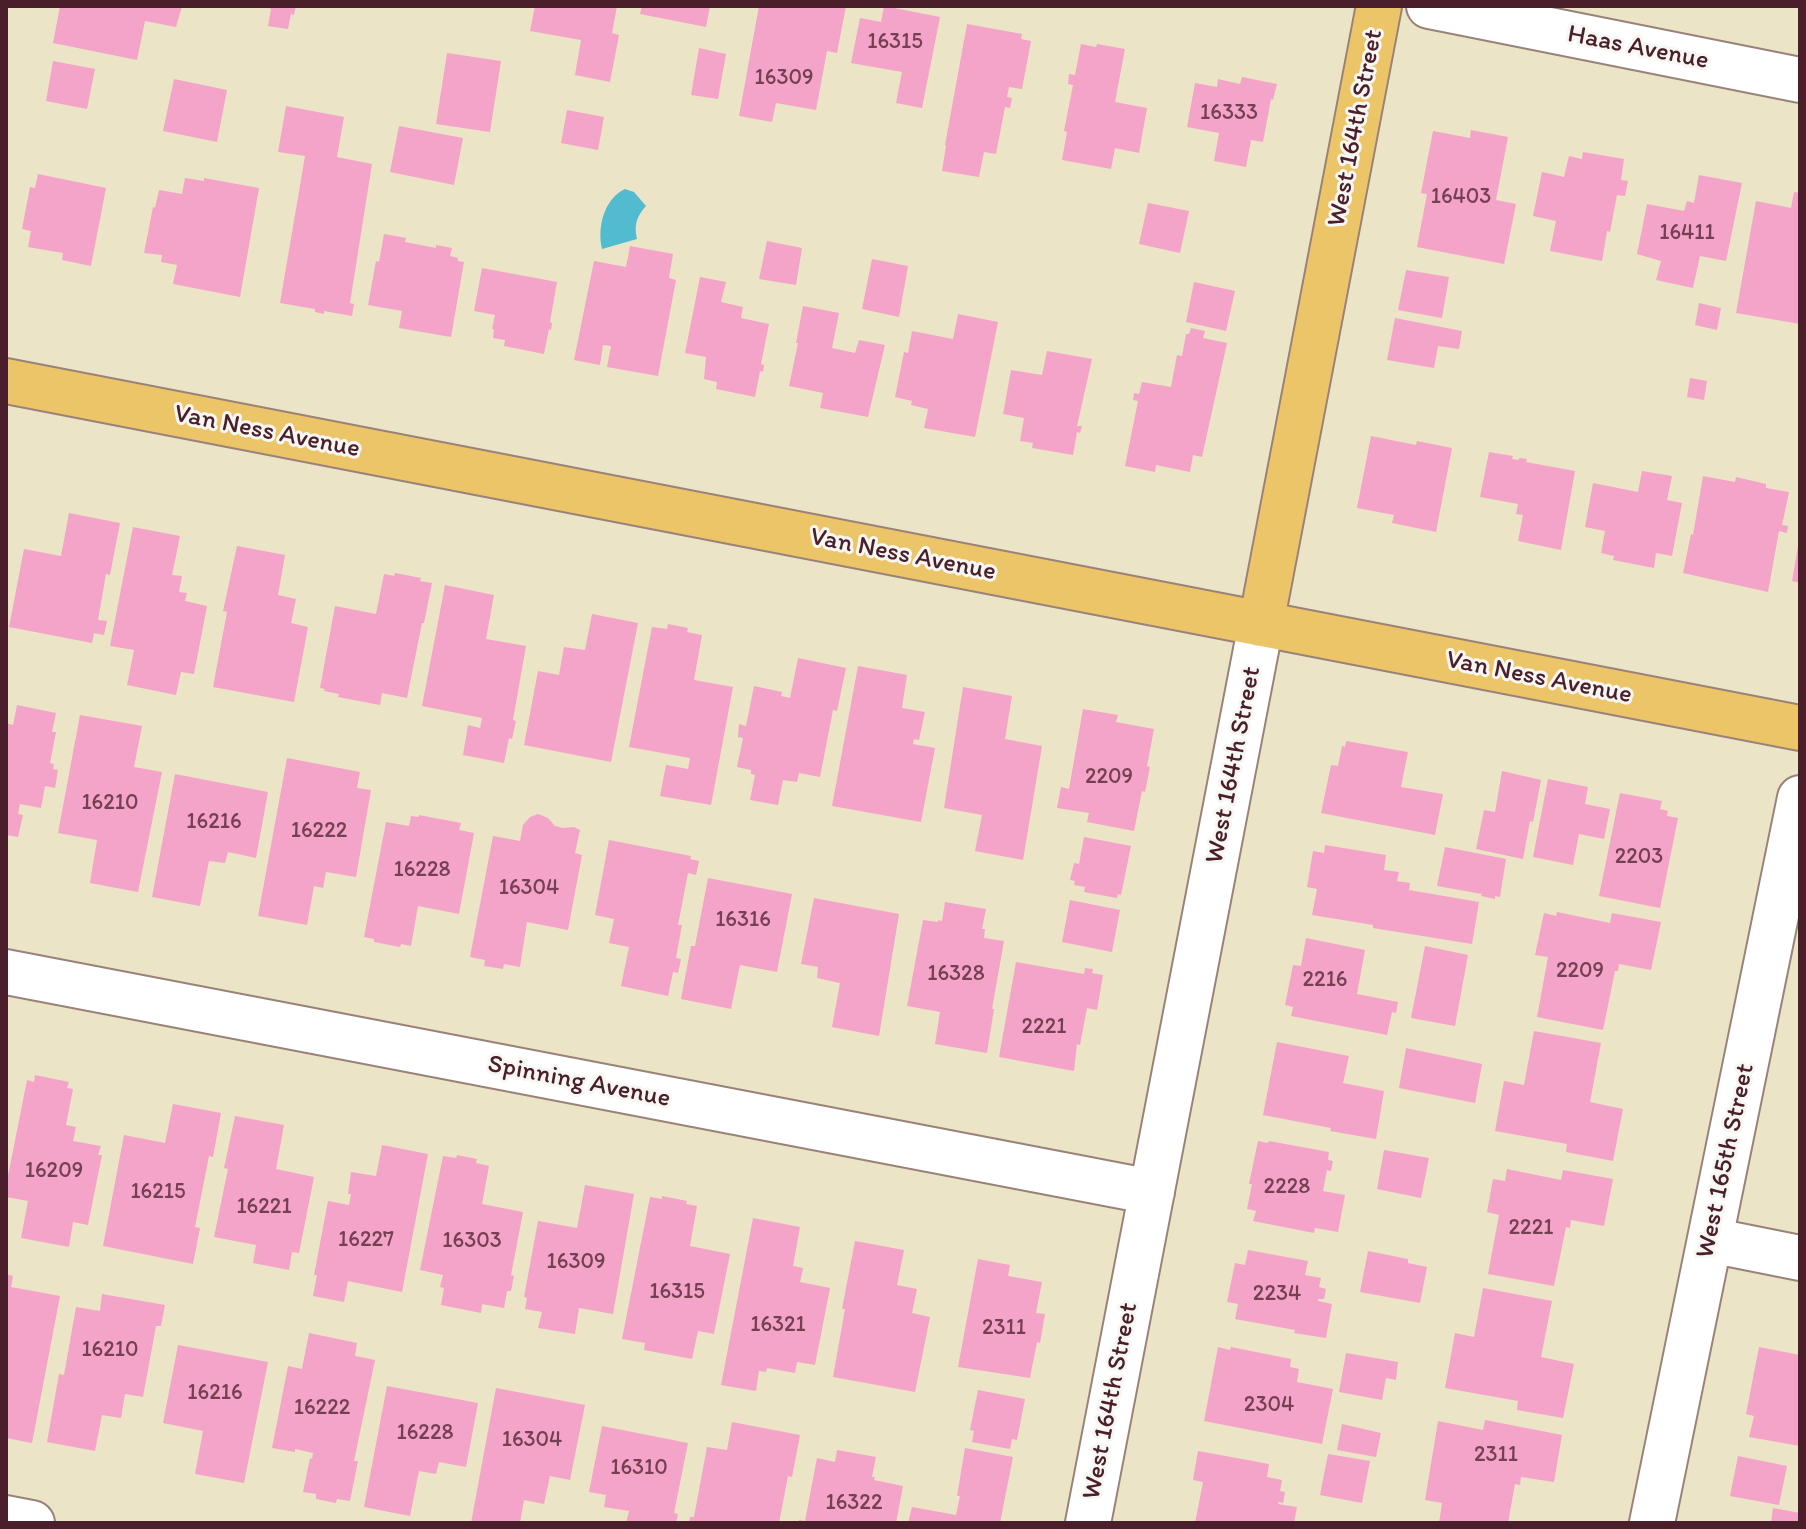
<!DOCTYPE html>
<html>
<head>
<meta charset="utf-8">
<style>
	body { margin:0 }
	#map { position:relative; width:1806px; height:1529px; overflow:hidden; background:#ebe4c7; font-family:Itim,sans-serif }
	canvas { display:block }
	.frame { position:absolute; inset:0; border:8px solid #4a1f2b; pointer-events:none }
</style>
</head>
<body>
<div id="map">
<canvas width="1806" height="1529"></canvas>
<div class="frame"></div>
</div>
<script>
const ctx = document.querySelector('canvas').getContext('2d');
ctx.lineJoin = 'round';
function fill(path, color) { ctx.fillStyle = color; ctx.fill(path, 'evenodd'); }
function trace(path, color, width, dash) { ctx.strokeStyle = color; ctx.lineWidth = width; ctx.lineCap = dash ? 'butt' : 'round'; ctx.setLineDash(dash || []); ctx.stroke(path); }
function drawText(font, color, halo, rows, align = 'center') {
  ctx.font = font + ' Itim,sans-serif'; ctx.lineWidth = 6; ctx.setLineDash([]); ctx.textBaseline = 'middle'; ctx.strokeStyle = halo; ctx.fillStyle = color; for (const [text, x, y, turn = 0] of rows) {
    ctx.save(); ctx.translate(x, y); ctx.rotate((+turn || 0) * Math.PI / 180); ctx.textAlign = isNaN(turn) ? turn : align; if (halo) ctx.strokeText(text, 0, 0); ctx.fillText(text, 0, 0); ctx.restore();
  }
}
const water = new Path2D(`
	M625,189L634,192L646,206C636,217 634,226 637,239L602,249C597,227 604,199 625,189Z`);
const building = new Path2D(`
	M60,6H182L176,27L145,21L137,60L53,43Z
	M265,6H296L294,15L291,14L288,29L268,26L271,9Z
	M535,6H617L612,33L619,35L610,82L575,75L581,40L530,31Z
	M642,6H710L706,27L640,14Z
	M759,6H846L837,53L827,51L816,110L776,103L772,122L739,116Z
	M884,6L940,17L922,108L896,103L902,72L851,63L860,18L881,22Z
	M967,24L1022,34L1021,39L1031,41L1022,89L1009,87L1007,97L1012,98L1010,108L1005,107L996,154L984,152L979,177L942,171L946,146L945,145Z
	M1081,44L1096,47L1097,44L1125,49L1115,102L1147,108L1139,153L1115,148L1111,169L1062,160L1067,132L1064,131L1073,85L1068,84L1069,74L1075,75Z
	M699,48L726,54L718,99L691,95Z
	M447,53L501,61L490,132L436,124Z
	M53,61L95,69L87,109L46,101Z
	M1242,77L1277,84L1273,100L1271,99L1263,142L1251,140L1246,167L1214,161L1219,133L1187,127L1195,83L1217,87L1218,79L1240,84Z
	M174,79L227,90L217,142L163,131Z
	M286,106L344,117L337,157L372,164L350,303L354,304L352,316L324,311V314L315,312V309L280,303L305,156L278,152Z
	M567,110L604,117L598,150L561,143Z
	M399,126L463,138L454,185L390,172Z
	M1471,130L1508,137L1496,200L1516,204L1504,264L1417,247L1427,194L1421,193L1433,131L1470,138Z
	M1583,152L1624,159L1621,180L1628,181L1625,196L1617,195L1610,232L1607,231L1602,261L1550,251L1556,221L1533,216L1542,172L1564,177L1569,156L1582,159Z
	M38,174L106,188L91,266L62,260L63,253L28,247L31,231L22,229L30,187L35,188Z
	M1699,175L1742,183L1726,261L1700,256L1693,288L1656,280L1661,261L1637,254L1647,204L1684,211L1687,201L1694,203Z
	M185,178L204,181V178L259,188L240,297L173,284L177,265L161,262L162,255L144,253L153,207L155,208L159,190L182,194Z
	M1794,192L1800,193V324L1736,313L1756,201L1791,208Z
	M1148,203L1189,211L1180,253L1139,244Z
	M384,234L406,238L405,242L436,248V245L452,248L450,256L458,258V261L464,262L451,337L399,328L402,311L368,305L376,261L379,262Z
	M767,241L802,248L796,285L759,279Z
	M630,246L673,254L669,278L676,280L658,376L607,367L611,346L603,345L600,365L574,360L594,261L626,267Z
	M872,259L908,266L899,317L862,309Z
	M482,268L557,282L550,322L552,323L551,330L549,329L544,354L504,346L505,340L493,338L494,330L492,329L495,315L474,311Z
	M1406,270L1449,277L1442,318L1398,310Z
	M700,277L726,282L721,302L743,307L741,318L769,324L761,364L764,365L763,372L760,371L755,397L716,389L717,382L704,379L706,357L685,353Z
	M1194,282L1235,291L1226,331L1186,322Z
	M1699,303L1721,308L1717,330L1695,325Z
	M803,306L839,313L832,348L855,353L859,340L885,345L868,417L820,408L823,393L789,386L798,343H796Z
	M958,314L998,322L975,437L924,428L928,409L911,405L912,401L895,397L904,352L908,353L912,331L953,339Z
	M1395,318L1462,331L1459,349L1438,346L1434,368L1387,360Z
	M1191,328L1205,331L1203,338L1227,343L1202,457L1193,455L1190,472L1156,465L1155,472L1125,466L1138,401L1133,400L1134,393L1139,394L1142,382L1171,387L1177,355L1182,356L1186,334H1189Z
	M1047,351L1092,359L1077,426H1082L1080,433L1077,432L1073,455L1032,448L1033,443L1020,441L1024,418L1003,414L1011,370L1042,375Z
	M1690,378L1707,381L1704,400L1687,397Z
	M1371,436L1416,445L1417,441L1452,448L1436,532L1392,523L1394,515L1357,508Z
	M1489,452L1513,456L1512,459L1519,460V458L1527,459L1526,462L1575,471L1561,550L1518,541L1523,515L1516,514L1518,504L1480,497Z
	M1642,471L1672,476L1667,500L1682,503L1672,556L1656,553L1654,568L1613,560L1614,556L1601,553L1605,531L1585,527L1593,483L1638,492Z
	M1703,476L1735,482L1736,477L1766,484V488L1789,492L1782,525L1788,526L1787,533L1779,531L1768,592L1683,573L1691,534L1693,535Z
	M69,513L120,523L110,575L106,574L98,620L107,621L104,635L94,633L92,643L9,627L24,549L61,556Z
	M133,527L180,536L172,575L182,576L179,592L187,593L185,601L207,606L194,674L181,672L176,695L127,685L134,650L110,646Z
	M237,546L285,555L278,595L296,599L291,623L308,627L294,702L213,687L227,612L223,611Z
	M1798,546L1800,547V583L1792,581Z
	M395,573L421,578L420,581L432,583L424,623H422L407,698L382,693L380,705L338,697L339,694L324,691L325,689L320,688L335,606L376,614L384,574L394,576Z
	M445,585L494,595L486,639L526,646L513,720L516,721L512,739L509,738L504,763L463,755L468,725L480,728L482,718L422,706Z
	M592,614L638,623L611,762L524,745L538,671L559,675L564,647L585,650Z
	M668,624L688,628L687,632L702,635L694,680L733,687L711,805L660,796L666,765L688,769L690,758L629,747L652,627L667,629Z
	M798,658L846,668L837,711L833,710L820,777L799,773L797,782L783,780L778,805L750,800L755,775L751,774V770L737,767L743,738L738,737L739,724L746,726L754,686L782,692L781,696L790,698Z
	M858,666L907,675L902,708L925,712L919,740L914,739L913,744L935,748L921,822L832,806Z
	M963,687L1012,696L1005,739L1042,746L1023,860L975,851L982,815L944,808Z
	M17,705L56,713L52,732H56L50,763L54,764L53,769L58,770L55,788L45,786L41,808L20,804L18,814L23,815L18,837L6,835V723L13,725Z
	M1083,709L1118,715L1116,722L1154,729L1147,766L1150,767L1145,792L1142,791L1134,831L1087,822L1089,813L1057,808L1061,787L1069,789Z
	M80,715L142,726L134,767L162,772L138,892L90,883L97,840L58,833Z
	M1346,741L1408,752L1401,787L1443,794L1435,835L1321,813L1331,765L1338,766L1342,746L1345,747Z
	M287,758L360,772L357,788L371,790L356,877L326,872L323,888L314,886L307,925L258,916Z
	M1502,771L1541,780L1533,822L1530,821L1523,859L1476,849L1484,810L1495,812Z
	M175,774L268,792L256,858L228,852L225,863L209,861L200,906L152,897Z
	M1548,779L1588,787L1585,804L1610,809L1604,839L1579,834L1573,865L1533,857Z
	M1620,793L1662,801L1660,809L1668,811L1667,816L1678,818L1660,908L1599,896Z
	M538,814L548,818L555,826L563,828L574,827L580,830L575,853L582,855L568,930L527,922L520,967L504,964L503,969L484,966L485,960L470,957L493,836L520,841L523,825L530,817Z
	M419,815L461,823L459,830L474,833L459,914L418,906L411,946L401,944L400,947L374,942V939L364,937L386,822L409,826L411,816L419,817Z
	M1084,837L1131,846L1121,895L1118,894L1117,898L1084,892L1085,887L1074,885L1075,881L1070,880L1074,863L1079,864Z
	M609,840L691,856L690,859L699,861L696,875L688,873L678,925H682L676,958L681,959L678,973L673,972L668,996L621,986L629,947L609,943L614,919L595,915Z
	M1325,845L1386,855L1384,870L1399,872L1397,881L1410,883L1409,890L1479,902L1472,944L1373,928V925L1312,915L1317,889L1307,887L1313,851L1324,853Z
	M1445,847L1506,859L1500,897L1495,896V899L1481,896L1482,894L1437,886Z
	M708,878L792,894L777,972L740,965L731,1009L681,999L691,946H695Z
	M814,898L899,914L879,1036L832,1027L840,983L817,978L818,967L801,964Z
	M1070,900L1120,910L1112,952L1062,942Z
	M945,902L986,909L982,929H985L984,938L1004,941L992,1009H994L987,1053L935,1044L940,1012L907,1006L923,920L938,922V920L942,921Z
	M1557,912L1610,923L1612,913L1661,922L1651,970L1619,964L1618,971H1615L1603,1030L1537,1017L1548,957L1535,955L1544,913L1556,916Z
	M1306,938L1365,950L1357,994L1398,1002L1396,1013L1392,1012L1387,1035L1291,1016L1293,1007L1285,1005L1293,965L1301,966Z
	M1425,946L1468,955L1455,1026L1411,1018Z
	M1016,962L1084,974L1085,968L1093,969L1092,973L1103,975L1097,1010L1087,1008L1080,1045L1077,1044L1074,1071L999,1057Z
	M1534,1031L1601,1043L1590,1102L1623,1109L1613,1161L1566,1152L1567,1144L1495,1131L1504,1081L1524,1085Z
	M1277,1042L1349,1056L1343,1083L1384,1091L1376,1139L1330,1131L1331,1128L1263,1115Z
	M1406,1048L1482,1064L1475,1103L1399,1088Z
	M35,1075L69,1082L67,1088L73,1089L66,1125L76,1127L73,1141L101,1146L98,1155H102L88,1225L73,1222L69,1247L21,1238L28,1201L6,1197V1186L27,1080L34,1082Z
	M173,1104L221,1113L213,1157L209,1156L195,1227L200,1228L193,1264L103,1246L124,1135L165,1143Z
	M235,1116L284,1125L276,1169L314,1177L299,1253L292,1252L289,1270L253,1263L256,1245L214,1237L228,1169L224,1168Z
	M1258,1141L1268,1143L1269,1141L1329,1152L1328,1160L1333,1161L1331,1171L1327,1170L1323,1191L1345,1195L1338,1232L1315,1228L1314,1233L1253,1221L1256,1211L1247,1209L1252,1184H1249Z
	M382,1145L428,1154L402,1292L348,1281L344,1302L313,1296L317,1275H314L328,1201L349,1205L351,1194H348L351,1172L376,1176Z
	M1384,1150L1429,1158L1421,1198L1377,1189Z
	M457,1155L477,1159L476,1163L489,1166L482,1204L523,1212L511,1275L514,1276L511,1291H507L504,1308L482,1304L481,1313L441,1305L444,1288L440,1287L443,1275L420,1270L443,1156L456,1158Z
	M1507,1169L1561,1180L1563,1170L1613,1179L1604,1226L1571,1220L1570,1228L1566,1227L1554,1286L1488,1274L1499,1215L1487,1212L1493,1179L1505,1181Z
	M585,1185L634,1194L613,1314L579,1308L575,1334L538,1328L542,1312L525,1309L527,1298L524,1297L538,1221L577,1228Z
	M662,1196L687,1201L686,1204L697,1206L690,1246L730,1254L714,1334L698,1331L692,1359L644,1350L645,1343L622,1339L650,1197L662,1199Z
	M753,1218L800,1227L793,1266L803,1268L800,1282L830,1288L815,1365L797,1362L795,1373L767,1368L766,1372L759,1371L756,1391L721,1385Z
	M855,1241L904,1250L897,1285L917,1289L912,1313L930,1317L915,1392L833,1377L845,1309H842Z
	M1248,1250L1308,1261L1305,1275L1321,1278L1319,1287L1326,1289L1324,1299H1318V1301L1332,1304L1326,1338L1294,1333L1295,1330L1235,1319L1238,1304L1227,1302L1235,1263L1245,1265Z
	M1368,1251L1408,1259V1263L1427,1267L1420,1303L1360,1292Z
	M978,1259L1010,1265L1008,1276L1042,1282L1036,1313L1045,1314L1040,1343L1037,1342L1030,1378L958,1367Z
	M6,1274L13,1276L11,1287L60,1296L32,1443L6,1438Z
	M1483,1288L1552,1301L1541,1357L1574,1364L1563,1418L1517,1410L1518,1401L1445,1388L1455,1333L1474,1337Z
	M102,1294L165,1305L161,1326H156L143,1397L125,1394L121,1418L102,1415L95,1451L47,1442L59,1374L64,1375L76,1307L100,1311Z
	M309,1333L357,1343L355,1356L375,1360L354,1461H358L350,1501L337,1499L336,1503L316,1499V1494L303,1492L310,1458L312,1459L313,1453L295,1449V1452L272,1448L288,1366L302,1369Z
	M178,1345L268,1362L244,1483L195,1474L203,1431L163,1423Z
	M1218,1347L1230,1350L1231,1347L1291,1359L1290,1367L1299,1369L1297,1382L1333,1389L1322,1444L1204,1421Z
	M1759,1347L1800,1355V1446L1749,1437L1754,1416L1746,1414Z
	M1346,1353L1398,1362L1396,1380L1386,1378L1382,1400L1339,1392Z
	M387,1386L478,1403L466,1467L439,1462L436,1474L419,1471L410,1516L364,1507Z
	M496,1388L585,1405L570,1480L550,1476L544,1504L524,1500L520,1523H471Z
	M978,1390L1025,1399L1017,1440L1012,1439L1010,1449L972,1442L974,1431L970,1430Z
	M1485,1420L1562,1435L1554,1482L1521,1477L1520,1485L1515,1484L1508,1523H1439L1442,1503L1425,1500L1438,1421L1483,1430Z
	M732,1422L800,1435L792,1477L788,1476L779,1523H689L690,1517H694L707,1447L727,1450Z
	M1342,1424L1381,1433L1376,1457L1337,1450Z
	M602,1426L688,1443L674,1513L678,1514L676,1523H626L629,1511L604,1507L606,1495L589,1492Z
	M965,1448L1013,1457L1000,1523H908L912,1507L956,1515L960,1496H957Z
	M837,1450L876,1457L872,1477H875L874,1480L903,1486L896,1523H799V1520L805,1521L817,1458L835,1462Z
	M1198,1451L1269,1464L1267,1477L1282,1480L1280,1491L1285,1492L1283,1503L1278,1502V1504L1297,1507L1294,1523H1195L1203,1482L1193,1480Z
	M1328,1454L1370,1461L1362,1503L1320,1495Z
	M1738,1456L1787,1466L1779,1505L1730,1496Z
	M1773,1508L1800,1513V1523H1771Z`);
const minor = new Path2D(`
	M1429,6L1800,80
	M6,972L1152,1192
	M1710,1240L1800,1258
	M6,1518L32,1523
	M1088,1523L1261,624
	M1652,1523L1800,798`);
const major = new Path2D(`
	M6,381L1800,728
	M1261,624L1379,6`);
const numberNames = [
	["16315",895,42],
	["16309",784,78],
	["16333",1229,113],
	["16403",1461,197],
	["16411",1687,233],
	["2209",1109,777],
	["16210",110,803],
	["16216",214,822],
	["16222",319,831],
	["2203",1639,857],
	["16228",422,870],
	["16304",529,888],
	["16316",743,920],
	["2209",1580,971],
	["16328",956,974],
	["2216",1325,980],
	["2221",1044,1027],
	["16209",54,1171],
	["2228",1287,1187],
	["16215",158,1192],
	["16221",264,1207],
	["2221",1531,1228],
	["16227",366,1240],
	["16303",472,1241],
	["16309",576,1262],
	["16315",677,1292],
	["2234",1277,1294],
	["16321",778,1325],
	["2311",1004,1328],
	["16210",110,1350],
	["16216",215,1393],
	["2304",1269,1405],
	["16222",322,1408],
	["16228",425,1433],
	["16304",532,1440],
	["2311",1496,1455],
	["16310",639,1468],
	["16322",854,1503]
];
const streetNames = [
	["Haas Avenue",1638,48,11],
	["West 164th Street",1356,128,-79],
	["Van Ness Avenue",267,432,11],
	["Van Ness Avenue",903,555,11],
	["Van Ness Avenue",1539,678,11],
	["West 164th Street",1234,765,-79],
	["Spinning Avenue",579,1082,11],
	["West 165th Street",1726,1161,-78],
	["West 164th Street",1111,1401,-79]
];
fill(water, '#53bbd0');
fill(building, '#f4a4c8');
trace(minor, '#9a8279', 48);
trace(major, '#9a8279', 48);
trace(minor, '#fff', 44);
trace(major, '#edc569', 44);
drawText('22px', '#744052', null, numberNames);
drawText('26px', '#4a1f2b', '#f6f6f2', streetNames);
</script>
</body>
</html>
